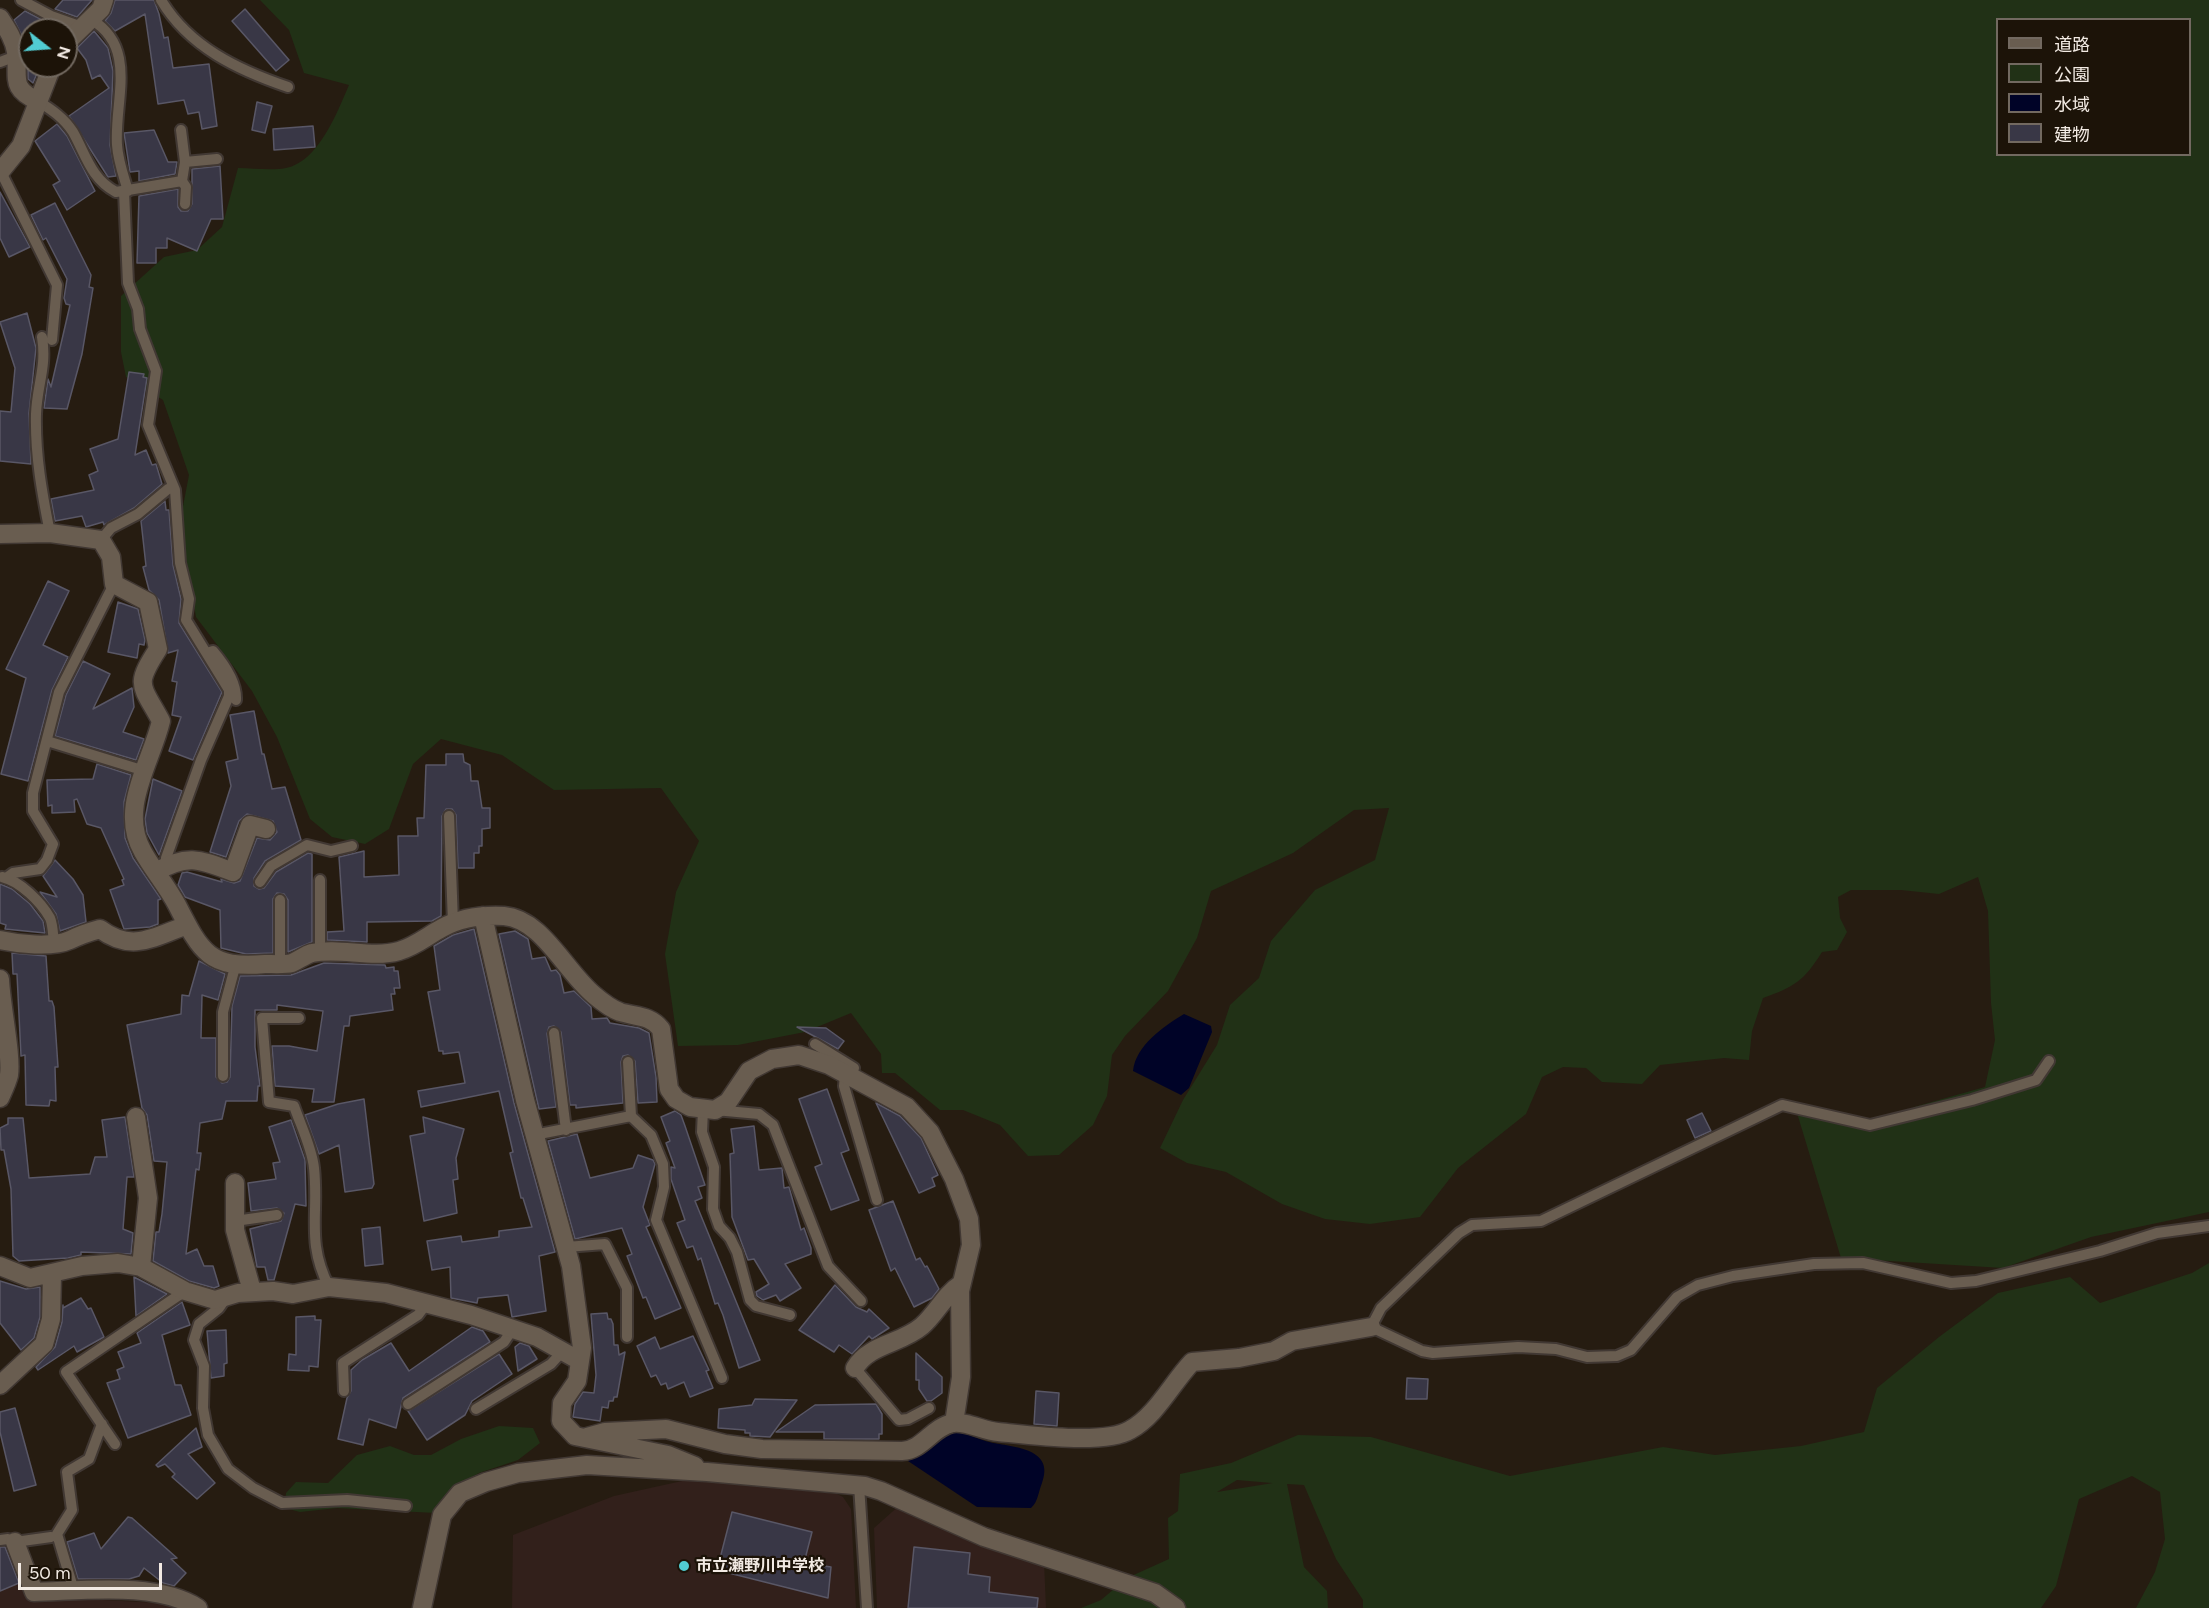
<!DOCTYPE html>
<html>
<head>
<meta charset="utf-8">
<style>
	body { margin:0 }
	#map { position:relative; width:2209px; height:1608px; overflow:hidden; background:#261c11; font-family:Figtree,"Noto Sans JP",sans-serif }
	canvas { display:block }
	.legend { position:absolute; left:1996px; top:18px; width:195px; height:138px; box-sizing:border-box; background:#1c1308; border:2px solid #726960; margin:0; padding:8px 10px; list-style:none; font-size:18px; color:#f2eae3 }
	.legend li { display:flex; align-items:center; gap:12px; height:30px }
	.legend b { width:30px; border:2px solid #726960 }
	.north { position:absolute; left:18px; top:18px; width:60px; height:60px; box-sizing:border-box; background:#1c1308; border:2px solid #726960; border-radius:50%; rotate:107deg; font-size:16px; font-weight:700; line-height:24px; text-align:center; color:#f2eae3 }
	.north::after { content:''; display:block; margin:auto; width:21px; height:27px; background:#51ccd2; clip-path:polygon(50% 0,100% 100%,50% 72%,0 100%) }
	.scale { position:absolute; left:18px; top:1563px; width:144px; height:27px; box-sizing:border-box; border:3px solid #f2eae3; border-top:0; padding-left:8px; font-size:18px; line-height:21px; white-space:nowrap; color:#f2eae3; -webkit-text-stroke:4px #1c1308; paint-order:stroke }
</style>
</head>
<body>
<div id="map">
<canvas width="2209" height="1608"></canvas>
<ul class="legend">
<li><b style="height:8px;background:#695d50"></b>道路</li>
<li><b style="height:16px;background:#213116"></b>公園</li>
<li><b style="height:16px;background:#000327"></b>水域</li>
<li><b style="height:16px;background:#393746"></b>建物</li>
</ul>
<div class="north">N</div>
<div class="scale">50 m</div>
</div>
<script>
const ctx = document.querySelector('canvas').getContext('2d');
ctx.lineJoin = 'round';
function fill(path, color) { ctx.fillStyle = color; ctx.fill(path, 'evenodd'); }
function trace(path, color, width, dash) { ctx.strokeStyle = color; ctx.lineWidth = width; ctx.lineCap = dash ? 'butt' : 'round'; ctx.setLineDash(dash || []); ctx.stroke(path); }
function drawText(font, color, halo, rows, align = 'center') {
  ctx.font = font + ' Figtree,"Noto Sans JP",sans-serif'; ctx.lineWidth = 4.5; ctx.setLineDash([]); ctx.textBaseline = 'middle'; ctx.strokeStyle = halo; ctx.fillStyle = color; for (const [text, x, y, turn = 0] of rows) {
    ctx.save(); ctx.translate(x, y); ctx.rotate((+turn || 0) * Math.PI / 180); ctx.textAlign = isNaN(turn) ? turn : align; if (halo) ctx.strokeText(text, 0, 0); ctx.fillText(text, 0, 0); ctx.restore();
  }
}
const education = new Path2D(`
	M691,1479L837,1494L843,1497L851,1509L856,1608H512L513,1535L614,1496Z
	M901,1504L1044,1561L1046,1608H877L874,1528Z
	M0,1545L13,1548L30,1596L159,1603L178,1608H0Z`);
const green = new Path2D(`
	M260,0H2209V1212L2091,1237L2003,1268L1841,1258L1797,1113L1831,1115L1877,1129L1914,1107L1985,1087L1995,1040L1991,1003L1988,911L1978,877L1939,894L1901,890H1851L1838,897L1840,918L1847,932L1837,950L1822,952C1804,981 1794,987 1763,998L1752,1031L1749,1060L1724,1058L1660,1065L1642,1084L1602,1082L1586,1068L1563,1067L1542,1077L1526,1114L1458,1168L1420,1217L1370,1224L1325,1219L1282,1204L1226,1172L1187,1163L1160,1148L1183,1100L1217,1045L1230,1005L1259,978L1271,941L1315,890L1375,860L1389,808L1354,810L1293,853L1211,891L1197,938L1168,991L1125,1036L1112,1055L1107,1096L1093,1125L1059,1155L1028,1156L1000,1125L963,1110H940L895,1073H882L881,1054L851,1013L805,1032L738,1045L678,1046L665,954L676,892L699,841L661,788L554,790L502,755L441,739L413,764L389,829L365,844L332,837L310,819L277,737L252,691L196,617L180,522L189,475L163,400L126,377L121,352V296L164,257L197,250L222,227L238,168C253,168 271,171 286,168C318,162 337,113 349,85L304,73L289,30ZM1998,20H2190V154H1998Z
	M2209,1263V1608H2136L2155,1572L2165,1539L2160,1492L2132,1476L2079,1499L2056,1586L2041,1608H1363V1600L1336,1559L1304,1485L1287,1484L1304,1567L1327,1591L1328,1608H1081L1101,1600L1127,1578L1169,1559L1168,1518L1178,1511L1180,1474L1231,1463L1298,1435L1371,1437L1510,1476L1663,1447L1715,1455L1801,1446L1864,1432L1877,1388L1939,1337L1998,1293L2070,1277L2100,1303L2192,1273ZM1237,1480L1272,1483H1273L1217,1492Z
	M499,1426L533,1428L540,1443L518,1460L479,1473L452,1488L436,1513L337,1508L300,1512L285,1508L286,1493L296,1482L328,1483L357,1455L390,1446L414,1455H431L461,1439Z`);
const water = new Path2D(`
	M1184,1014L1211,1026L1212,1032L1189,1088L1181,1095L1133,1071C1136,1045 1163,1027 1184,1014Z
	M962,1427L966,1434C975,1437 984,1441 993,1443C1015,1447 1055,1449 1042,1483C1038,1493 1038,1502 1031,1508L977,1507L908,1461L924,1451L931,1442Z`);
const building = new Path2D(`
	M63,0H92L77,17L55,9Z
	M115,0H154L159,14L164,38L168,37L173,68L209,64L217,126L202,129L199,112L188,114L184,100L158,104L145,14L115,31L105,21L111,13Z
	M245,9L289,60L276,71L232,21Z
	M25,11L48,23L65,29L30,30V40L25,42L14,20Z
	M94,31L108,48L113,71L110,145L116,176L108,177L69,116L109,88L100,75L92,79L86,60L77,48Z
	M28,66H40L33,83L28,79Z
	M257,102L272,106L265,133L252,130Z
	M57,124L67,136L95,191L67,210L53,185L60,181L35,141Z
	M313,126L315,147L274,150L273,129Z
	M154,130L168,162H177L175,174L139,181V171L130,172L124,133Z
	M220,166L223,219H211L197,251L167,238V248H156V263H137L139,196L178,189V207L181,211H188L192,204V169Z
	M0,192L30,247L9,257L0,238Z
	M55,203L91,275L89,287L93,288L82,354L67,409L44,408L48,379L51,387L70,305L66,304L64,298L67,279L46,238L43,240L31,215Z
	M27,313L36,348L29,413L31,464L0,461V411L11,412L15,368L0,322Z
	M129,372L144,374L143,377L147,378L135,455L146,450L152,465L156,464L162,484L134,508L104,525L103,522L86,527L82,516L55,521L51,499L94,490L89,475L98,471L90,449L118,439Z
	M165,501L166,510H169L173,565L181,599L179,623L222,692L193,760L169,751L181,717L172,715L177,682L172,681L178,650L168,653L159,600L149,590L143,567L146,566L141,521Z
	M48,581L69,591L43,645L68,657L52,690L28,781L1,774L26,678L6,669Z
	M118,602L138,609L145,640L144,645L139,644L137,658L108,652Z
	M83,661L110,674L93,709L132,688L134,707L123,732L144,739L136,760L55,736L66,695Z
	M254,711L262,754H264L272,789L285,787L301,840L265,861L254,878V886L259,889L264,888L276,872L308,853L312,854V942L288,952V900L284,894L277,893L273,899V953L246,954L221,948L220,910L185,897L178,885L182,873L187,872L222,882L221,879L234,883L240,881L257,838L270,840L277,832L273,821L247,814L239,821L226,857L210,852L231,786L226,762L238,759L230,715Z
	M446,754H463L464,762L470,765L471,781H478L482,808H490V828L482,829V846H479V853H474V868H458L456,815L452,809H446L442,816L441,916L432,921L367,922V942L327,940V932L344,931L339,857L364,851V877L399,875L398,836H418L417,818H424L426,765H446Z
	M97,764L131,775L124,802L125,838L133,858L161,899L158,900V924L150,927L124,929L110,890L124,885L122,880L124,879L101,828L87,824L77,799L74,800L75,812L52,813V805L48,806L47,780L93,779Z
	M153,779L182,791L159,855L147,833L145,819Z
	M55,860L73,879L83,895L86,922L60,931L56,914L40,892L57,897L43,876Z
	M0,884L12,889L30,904L43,921L45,933L5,929L6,925L0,923Z
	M474,929L514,1103L555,1252L539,1256L546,1311L512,1317L508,1295L478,1298L477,1303L451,1298L450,1267L432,1270L427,1241L461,1236L462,1242L499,1237V1231L532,1227L523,1198H521L510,1153L513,1152L499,1091L421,1107L418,1091L465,1083L459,1052L443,1054V1051H439L428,992L440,990L434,946L453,935Z
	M515,931L528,939L532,959L545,957L551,971L556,970L560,975L564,993L574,991L591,1007L592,1019L607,1018L610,1023L639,1028L649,1033L656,1077L657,1102L638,1103L635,1061L628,1055L623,1056L621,1062L623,1103L576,1108V1105H570L561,1032L554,1026L549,1027L547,1034L556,1107L539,1109L499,934Z
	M12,953L46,956L49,1001H52L54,1007L58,1067H55L56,1101L50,1100L49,1106L26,1105L25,1055L21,1056L17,974H13Z
	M199,961L225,974L218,1000L202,995L201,1038H216V1077L222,1083L227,1082L230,1077L232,1006L240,976L291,975L324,963L385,965L386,968L394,967V971H398L400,988H394L395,994H391L393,1010L350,1016L349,1026H344L334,1102H312L314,1089L275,1086L272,1046H289L317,1051L323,1011L277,1005V1010H255V1047L260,1086H258L257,1101H226L222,1119L200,1123L197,1153H201L199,1170L196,1169L186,1254L197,1249L204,1266H213L219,1286L214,1288L189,1281L153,1261L156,1232H159L162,1214L167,1162L154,1161L147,1115L142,1108L127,1025L181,1014L182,995L189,996Z
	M797,1027L826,1028L844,1041L838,1049Z
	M827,1089L849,1150L841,1153L859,1200L831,1210L815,1167L822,1164L799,1099Z
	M364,1099L374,1184L372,1188L345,1192L339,1145L319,1154L305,1115L338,1104Z
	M876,1103L900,1116L921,1138L938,1175L932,1178L935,1186L919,1193Z
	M675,1111L681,1115L685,1126L705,1185L698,1187L702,1198L695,1201L760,1360L739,1368L723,1315L718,1303L715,1304L701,1258L698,1260L693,1246L687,1248L677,1223L685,1220L671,1179V1167L675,1168L666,1143L670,1141L661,1117Z
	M1702,1113L1711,1131L1695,1138L1687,1120Z
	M125,1117L134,1177H127L123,1229L133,1233L131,1254L81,1252V1255L68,1258L19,1261L13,1256L11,1189L4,1150H1L0,1128L8,1124V1118H23L29,1178L90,1174L95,1157H107L102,1120Z
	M423,1117L464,1129L456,1158L458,1179L453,1180L457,1213L424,1221L410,1136L425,1133Z
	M291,1120L305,1160L306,1206L295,1204L274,1280H268L265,1267H257L250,1229L281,1221L284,1213L277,1208L251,1211L248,1183L276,1179L273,1163L280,1162L269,1127Z
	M754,1126L759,1170L782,1168L784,1188L789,1187L801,1230L804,1228L811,1248V1254L785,1264L801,1288L780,1301L776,1295L763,1300L757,1296L756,1292L769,1284L754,1259L748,1260L732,1217L730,1154L734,1153L731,1129Z
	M577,1134L590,1178L633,1168L638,1155L653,1160L655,1164L643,1207L650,1225L646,1227L681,1308L655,1319L646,1297L643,1298L627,1256L632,1254L622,1228L575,1239L548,1141Z
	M893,1201L916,1260L920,1258L925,1267L927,1266L939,1289L932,1298L914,1307L895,1268L891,1271L869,1210Z
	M380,1227L383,1264L365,1266L362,1229Z
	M134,1277L167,1294L136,1316Z
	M0,1281L26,1289L40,1287V1317L34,1338L21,1350L0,1323Z
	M835,1285L856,1307L867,1312L869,1309L889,1328L872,1339L869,1336L852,1354L839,1345L834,1352L799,1330Z
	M81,1298L88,1309L91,1308L104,1337L77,1352L74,1346L38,1370L36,1367L55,1347L62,1322L63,1305V1308Z
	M182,1302L190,1325L162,1335L175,1385H181L191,1415L128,1438L107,1383L120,1379L117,1370L124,1367L118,1352L141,1343L137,1333Z
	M607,1313L608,1319H611L613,1324L614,1345H618L619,1355L625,1352L617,1397H614L613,1401H609L608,1408L602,1407L600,1421L573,1417L575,1404L583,1392L594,1393L596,1375L591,1314Z
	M315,1316V1320H321L318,1367L309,1366V1371L288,1370L289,1354L296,1355V1317Z
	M472,1327L483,1331L490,1342L403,1398L396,1428L369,1419L363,1445L338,1439L347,1398L351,1391V1370L362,1360L391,1343L409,1371Z
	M226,1330L227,1363L224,1364V1376L211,1378L207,1331Z
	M693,1336L709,1370L706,1371L713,1388L690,1397L684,1382L668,1389L666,1383L661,1385L656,1375L651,1377L637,1346L655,1337L660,1349Z
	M520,1343L529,1346L537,1359L518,1371L515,1347Z
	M916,1353L942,1377V1393L931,1401H927L919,1389V1380H916Z
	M499,1354L512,1374L472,1401L465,1415L427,1440L408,1411Z
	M1407,1378L1428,1379L1427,1399H1406Z
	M1036,1391L1059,1393L1057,1426L1034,1424Z
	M755,1399L797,1400L770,1437L750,1436V1433H745V1430L718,1428L719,1409L752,1405Z
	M876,1404L882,1414V1434H879V1439H824V1432H776L815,1405Z
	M15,1408L36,1485L14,1491L0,1432V1412Z
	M196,1428L202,1447L188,1454L215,1483L197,1499L172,1477L175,1474L165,1464L158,1467L156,1465Z
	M732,1512L812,1532L804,1563L831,1567L828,1598L717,1570Z
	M128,1517L132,1518L177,1558L171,1559L186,1573L174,1586L163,1583L144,1568L139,1576L129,1579H78L67,1542L94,1533L101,1549Z
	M0,1547H5L19,1583L0,1591Z
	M914,1547L970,1553L968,1574L990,1577L989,1592L1038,1598L1037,1608H908Z`);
const lane = new Path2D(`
	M21,0L51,16L85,28
	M161,0C189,47 238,70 288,87
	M92,20C138,48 114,101 117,145C118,161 124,177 128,191
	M0,62L16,56
	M38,101C52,110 64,118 73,132C86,155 91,179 116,192L182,181L185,162L181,130
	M185,162L217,159
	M1,172L57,285L52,340
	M182,181L186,187L185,204
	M124,191L128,283L138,309L140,329L156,371L148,425L175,490L180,563L189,599L186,620L229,690V696L201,760L166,858V866
	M42,337C47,367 37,385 36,414C35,455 42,493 50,533
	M101,540L111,528L138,514L168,489
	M207,653L213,651C224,664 237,683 236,700
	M47,741L145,771
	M449,816L453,923
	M2,877C20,881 41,902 50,918C53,925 53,935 54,943
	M6,878L13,873L40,869L47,860L53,844L33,811V793L59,692L114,584
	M320,880V953
	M260,882L271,866L307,845L331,851L352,846
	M280,963V900
	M299,1018H262L269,1102L294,1106C301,1126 312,1148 314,1168C319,1215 306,1242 329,1287
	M554,1033L566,1130
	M815,1044L854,1068L850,1075
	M2049,1061L2036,1080L1972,1100L1870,1125L1782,1105L1541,1221L1472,1225L1459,1233L1381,1308L1371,1327L1422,1351L1433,1353L1518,1347L1556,1349L1587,1357L1617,1356L1631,1350L1677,1297L1698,1285L1733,1276L1814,1264L1863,1263L1951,1283L1976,1281L2100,1251L2157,1233L2209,1226
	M845,1074L844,1086L877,1200
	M223,1076V1012L235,967
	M703,1110L702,1132L714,1167L713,1209L719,1226L730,1238L737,1252L750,1300L756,1306L790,1315
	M715,1110L759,1114L773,1125L828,1266L861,1301
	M631,1116L651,1135L663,1164L664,1187L656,1220L722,1378
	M534,1135L631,1116L628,1062
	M235,1221L277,1215
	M566,1247L605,1244L627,1288V1337
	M226,1298L219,1308L199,1324L194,1340L204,1366L203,1408L208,1435L228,1469L253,1488L282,1503L347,1500L406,1506
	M855,1368L899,1420L908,1419L929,1408
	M344,1391L343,1363L418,1315L427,1303
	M408,1404L504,1342L512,1330
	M476,1409L551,1364L561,1353
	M115,1444L66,1372L185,1291
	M859,1485L867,1608
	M0,1540L8,1539L15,1542L51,1537
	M74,1591L57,1534L72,1510L67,1472L89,1459L102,1424`);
const street = new Path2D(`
	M0,18C7,29 14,39 16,52C19,78 9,88 38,101
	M66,43L101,9L104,0
	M0,172L21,146L52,66
	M0,534L50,533L101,540L111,557L114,584L148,602L158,649C134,686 141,684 161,721C151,763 118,809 143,852C153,870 167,886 177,905C201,952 209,969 265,964C273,964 284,965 292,963C299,960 305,955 312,953C340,947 371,959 399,951C416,946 427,936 442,928C460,918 483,915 504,916C542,919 565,971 594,995C601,1001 612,1009 620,1012C636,1017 650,1015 661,1029L669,1089L676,1099L690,1107L715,1110L728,1102L749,1071L772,1059L799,1055L829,1065L907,1107L930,1132L954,1179L969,1219L971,1245L960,1291L961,1377L954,1423
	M156,872C188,853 201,860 233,872L250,825L266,829
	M483,916L525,1100L571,1266L582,1348L577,1381L562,1403L561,1421L575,1436L668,1455L695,1466
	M0,940C18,944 52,948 70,940C80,935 89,932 100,929C132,953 154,937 187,925
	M0,979C1,1005 12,1055 9,1075C7,1083 3,1091 0,1098
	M136,1117L148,1198L141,1267
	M235,1183V1230L252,1291
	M0,1266L30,1278L82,1266L118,1263L141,1267L185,1291L215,1300L238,1293L273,1291L293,1294L329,1287L386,1293L471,1315L537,1337L580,1361
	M855,1368C869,1344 901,1344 922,1326C937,1313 944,1295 961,1284
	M0,1385L44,1344L51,1319L52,1275
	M587,1437L605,1432L666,1429L725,1444L762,1449L902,1451C923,1450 932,1427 953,1423C966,1421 984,1431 998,1432C1029,1435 1105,1445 1130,1430C1156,1416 1172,1383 1192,1362L1239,1358L1274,1351L1292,1341L1371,1327
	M15,1542L34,1592C82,1591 156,1581 198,1608
	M422,1608L442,1515L460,1493L486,1482L518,1473L587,1465L707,1472L865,1486L881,1491L984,1537L1155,1593L1176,1608`);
const markers = [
	[684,1566,6,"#51ccd2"]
];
const poiNames = [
	["市立瀬野川中学校",696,1566]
];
fill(education, '#32201b');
fill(green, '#213116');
fill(water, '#000327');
fill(building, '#393746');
trace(building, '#595766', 1.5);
trace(lane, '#413833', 14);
trace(street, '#413833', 21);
trace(lane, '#695d50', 10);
trace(street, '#695d50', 18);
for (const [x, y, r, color] of markers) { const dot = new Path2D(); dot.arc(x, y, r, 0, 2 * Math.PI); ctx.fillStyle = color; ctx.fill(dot); trace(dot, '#1c1308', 2); }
drawText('bold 16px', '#f2eae3', '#1c1308', poiNames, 'left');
</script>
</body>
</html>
